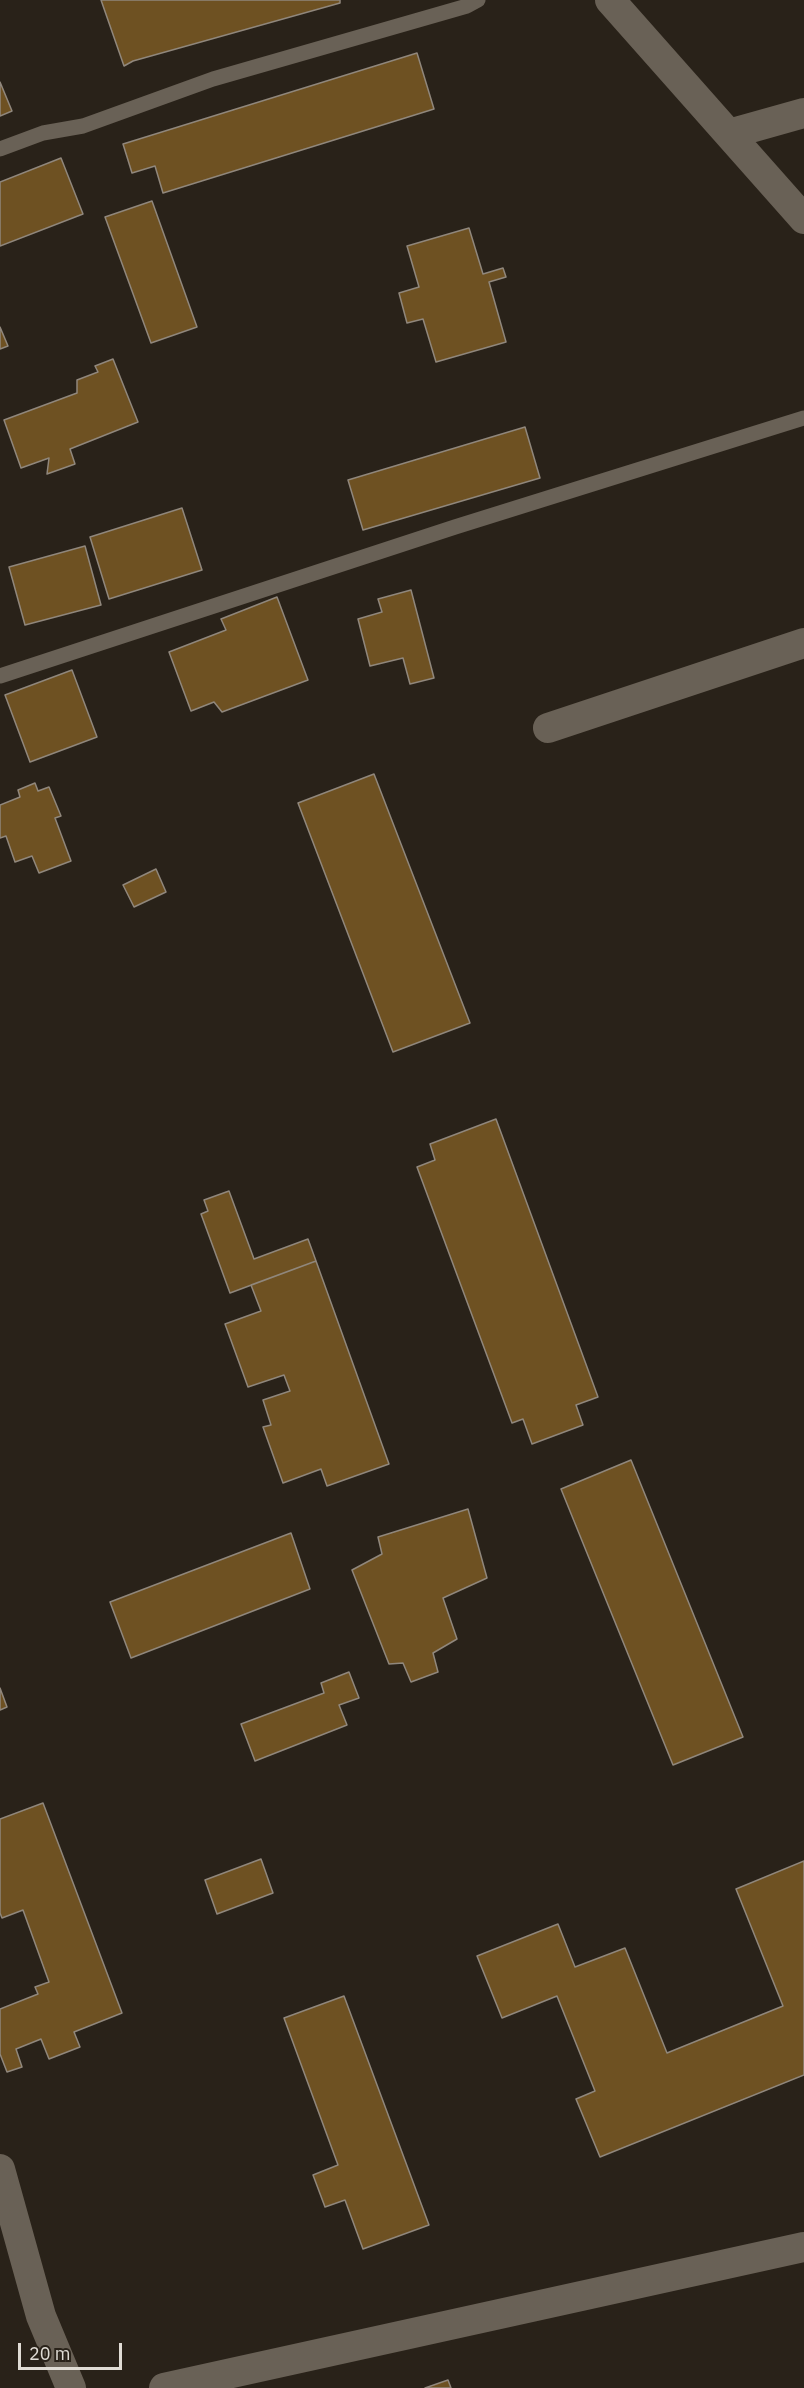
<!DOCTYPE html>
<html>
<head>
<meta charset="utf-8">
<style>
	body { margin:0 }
	#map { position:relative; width:804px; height:2388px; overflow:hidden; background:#292219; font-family:"IBM Plex Sans",sans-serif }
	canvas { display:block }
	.scale { position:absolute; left:18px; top:2343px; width:104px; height:27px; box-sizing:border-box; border:3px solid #e0dcd5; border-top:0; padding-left:8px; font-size:18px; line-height:21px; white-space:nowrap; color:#e0dcd5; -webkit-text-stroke:4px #292219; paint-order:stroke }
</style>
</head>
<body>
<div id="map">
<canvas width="804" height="2388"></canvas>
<div class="scale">20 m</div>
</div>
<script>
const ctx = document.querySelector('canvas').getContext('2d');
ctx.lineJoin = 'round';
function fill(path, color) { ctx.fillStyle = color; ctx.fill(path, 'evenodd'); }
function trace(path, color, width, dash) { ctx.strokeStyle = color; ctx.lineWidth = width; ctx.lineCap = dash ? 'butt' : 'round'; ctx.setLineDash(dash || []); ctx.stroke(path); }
const building = new Path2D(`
	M101,0H340V3L133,61L124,66Z
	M417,53L434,109L163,193L155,166L132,173L123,144Z
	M0,82L12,111L0,116Z
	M61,158L83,214L0,246V182Z
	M152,201L197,327L151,343L105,217Z
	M469,228L483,274L503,268L506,277L489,282L506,342L436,362L423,319L407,323L399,293L419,287L407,246Z
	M0,327L8,346L0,349Z
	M113,359L138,422L70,449L75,464L47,474L49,458L21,468L4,420L77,393V380L98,372L95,366Z
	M525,427L540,478L363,530L348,480Z
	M182,508L202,570L109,599L90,537Z
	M85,546L101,605L25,625L9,567Z
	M411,590L434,678L410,684L403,658L370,666L358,619L382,612L378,599Z
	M277,597L308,680L222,712L214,702L191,711L169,652L226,630L221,619Z
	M72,670L97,737L30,762L5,695Z
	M374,774L470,1023L393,1052L298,803Z
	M35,783L38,791L49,787L61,816L55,818L71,861L39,873L32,856L15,862L6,836L0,838V805L20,797L18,790Z
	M156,869L166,892L134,907L123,885Z
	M496,1119L598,1397L576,1405L583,1425L532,1444L523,1419L512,1423L417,1167L435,1160L430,1144Z
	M229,1191L254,1259L308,1239L316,1261L230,1293L201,1214L208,1211L204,1200Z
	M316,1261L389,1464L327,1486L321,1469L283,1483L263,1427L271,1425L263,1400L290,1391L284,1375L248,1387L225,1324L261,1311L251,1285Z
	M631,1460L743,1737L673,1765L561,1489Z
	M468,1509L487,1578L443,1598L457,1639L433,1653L438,1672L411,1682L403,1663L389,1664L352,1570L382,1554L378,1537Z
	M291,1533L310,1589L131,1658L110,1602Z
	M349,1672L359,1698L339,1705L347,1725L255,1761L241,1724L324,1693L321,1683Z
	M0,1688L7,1707L0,1710Z
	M43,1803L122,2013L74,2032L80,2047L49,2059L41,2039L16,2049L22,2067L7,2072L0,2054V2009L38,1994L35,1987L49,1982L23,1910L2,1918L0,1913V1819Z
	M261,1859L273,1893L217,1914L205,1880Z
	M804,1861V2075L600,2157L576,2099L595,2091L557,1996L502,2018L477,1956L558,1924L575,1967L625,1948L667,2053L783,2006L736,1889Z
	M344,1996L429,2225L363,2249L345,2200L325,2207L313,2175L338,2165L284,2018Z
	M448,2380L451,2388H425Z`);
const lane = new Path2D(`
	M0,149L43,133L83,126L213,79L467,6L478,0
	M0,676L455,527L804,418`);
const street = new Path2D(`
	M610,0L804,219
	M729,134L804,113
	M548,728L804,643
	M0,2169L41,2316L71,2388
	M164,2388L804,2247`);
fill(building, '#6e5122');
trace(building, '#90877c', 1.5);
trace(lane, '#696156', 15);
trace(street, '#696156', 30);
</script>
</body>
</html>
